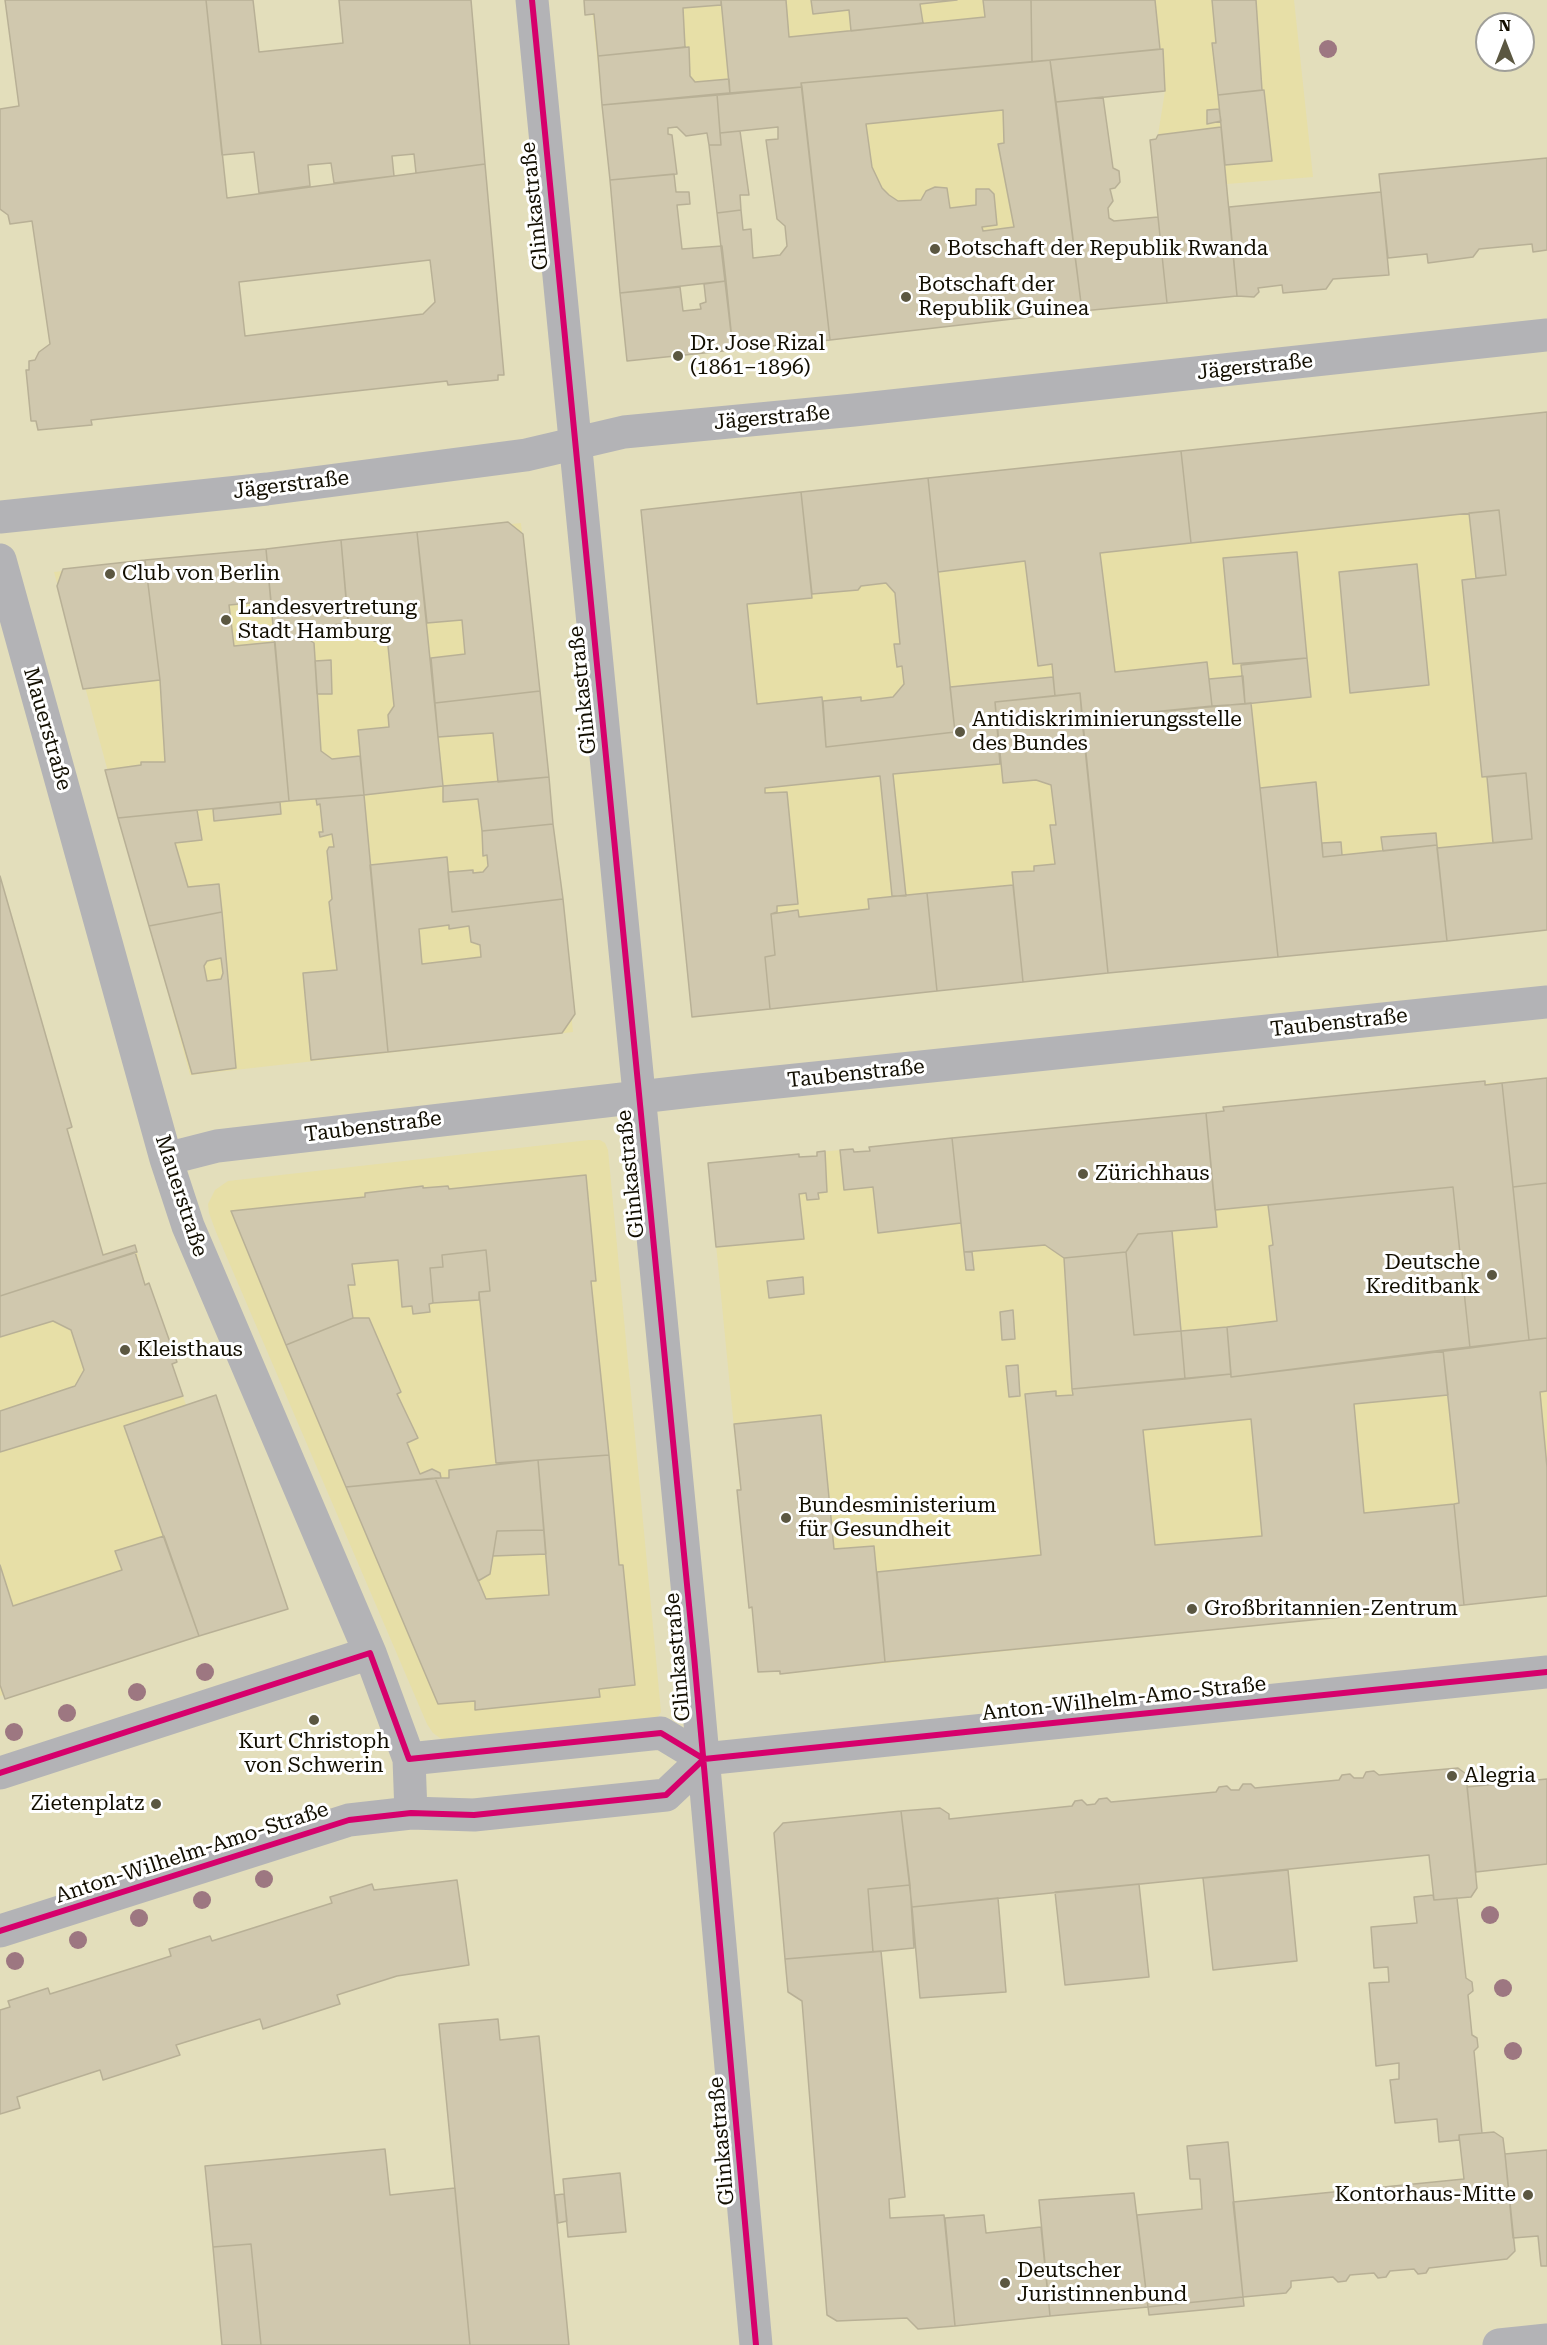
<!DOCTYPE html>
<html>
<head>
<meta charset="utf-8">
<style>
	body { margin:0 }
	#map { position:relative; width:1547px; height:2345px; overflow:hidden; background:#e3debb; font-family:"Roboto Serif",serif }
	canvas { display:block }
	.north { position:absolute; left:1475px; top:12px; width:60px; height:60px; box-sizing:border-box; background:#fff; border:2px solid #a09f99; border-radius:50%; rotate:0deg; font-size:16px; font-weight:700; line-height:24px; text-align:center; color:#120e00 }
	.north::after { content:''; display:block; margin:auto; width:21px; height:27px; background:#5b5741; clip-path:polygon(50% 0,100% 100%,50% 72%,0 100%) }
</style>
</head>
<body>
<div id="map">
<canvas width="1547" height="2345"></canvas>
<div class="north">N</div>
</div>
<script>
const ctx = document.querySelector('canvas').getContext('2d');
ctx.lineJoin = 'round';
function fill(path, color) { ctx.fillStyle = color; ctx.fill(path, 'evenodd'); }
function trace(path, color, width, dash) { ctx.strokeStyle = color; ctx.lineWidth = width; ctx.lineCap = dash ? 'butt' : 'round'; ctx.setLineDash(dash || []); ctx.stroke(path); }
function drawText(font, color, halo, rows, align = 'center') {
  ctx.font = font + ' "Roboto Serif",serif'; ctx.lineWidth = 6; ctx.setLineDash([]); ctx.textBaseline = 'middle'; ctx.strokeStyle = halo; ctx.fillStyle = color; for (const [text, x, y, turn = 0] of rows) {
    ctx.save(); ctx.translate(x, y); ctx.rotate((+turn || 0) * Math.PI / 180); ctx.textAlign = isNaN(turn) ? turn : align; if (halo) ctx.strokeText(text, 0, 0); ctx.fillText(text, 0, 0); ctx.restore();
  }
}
const built = new Path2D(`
	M591,0H1294L1313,177L1227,184L1237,296L1167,303L1150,140L1156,139L1158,135L1165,91L1163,49L1051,60L1082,311L830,340L802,87L602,105Z
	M1547,412V930L996,984L692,1017L641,510Z
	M521,523L573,1032L190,1075L54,572Z
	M0,885L72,1127L67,1129L103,1254L135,1245L145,1284L149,1283L177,1362L172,1364L186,1405L124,1426L199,1636L5,1699L3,1695L0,1696Z
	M1547,1078V1596L780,1674L779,1671L758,1672L752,1608H749L737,1490L740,1489L708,1163L799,1154V1157L816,1156L817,1152L853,1149L854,1152L869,1151V1147L1206,1113L1224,1111L1223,1107Z
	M589,1140H600L605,1143L608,1150L661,1712L657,1718L444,1741L433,1733L427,1724L216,1232L209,1213L208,1204L215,1190L228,1181Z`);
const building = new Path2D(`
	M5,0H206L227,198L485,164L504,375H498V380L448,385L447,381L91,420L92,425L38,430L36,421H31L26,370H29V361L35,360L39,352L50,344L32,221L10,224L8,215L0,209V109L19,106ZM430,260L435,302L423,314L245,336L239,282Z
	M206,0H253L259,52L343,43L339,0H471L485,164L416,173L414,154L392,156L394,176L334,183L331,163L308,165L310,186L259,193L254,152L222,155Z
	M584,0H721V5L683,8L685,47L598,56L594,14L585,15Z
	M721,0H786L789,37L985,17L983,0H1031L1032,62L801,83L802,87L730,94Z
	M811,0H957L920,4L923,23L851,31L849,10L813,14Z
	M1031,0H1155L1160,49L1032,62Z
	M1212,0H1256L1262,90L1218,95L1212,43H1216Z
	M689,47L690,76L695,82L729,79L730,94L602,105L598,56Z
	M1163,49L1165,91L1056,102L1050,60Z
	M1050,60L1082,311L830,340L801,83ZM1003,110L1004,143L998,144L1014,227L983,231L982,227L997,225L994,194L989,189H976V205L950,208L947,188L935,187L926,191L921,200L898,201L889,195L882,188L872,167L866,124Z
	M802,87L830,340L733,350L717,213L741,210L743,230L751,229L753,258L780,255L787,246L785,226L777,219L766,140L778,139V127L720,133L717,94Z
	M1264,90L1272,161L1225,165L1218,95Z
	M717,94L721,145H709L707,133L686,136L677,127L668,128V134L672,135L677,174L610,180L602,105Z
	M1103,97L1113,168L1119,171L1120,182L1115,188L1110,189L1113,201L1108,208L1109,218L1114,221L1158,217L1167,303L1082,311L1056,102Z
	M1219,109L1221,121L1207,124V110Z
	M1221,127L1237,296L1167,303L1150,140L1156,139L1158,135Z
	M740,131L749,195H740L741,210L717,213L709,145H721L720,133Z
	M1547,158V250L1533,252L1532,244L1479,249L1473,257L1428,263L1427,254L1388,258L1379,174Z
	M674,174L676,192H689L690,204L677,205L682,249L722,246L726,281L620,293L610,180Z
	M1381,192L1389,275L1333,279L1326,289L1283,293L1282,285L1258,288L1259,292L1254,297L1237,296L1229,207Z
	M726,281L733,350L627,361L620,293L680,287L683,311L701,309L700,304L706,302L704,284Z
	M1547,412V930L1447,941L1437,848L1532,839L1526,773L1482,777L1462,580L1506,575L1499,510L1191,543L1181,451Z
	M1181,451L1191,543L1100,553L1115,672L1207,662L1212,706L1082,719L1080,693L1055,696L1052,664L1038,666L1025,561L938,572L928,478Z
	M928,478L955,732L826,747L823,701L861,697V701L893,697L904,684L902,666L897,667L894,644H900L895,593L886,583L861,586L858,590L812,594L801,492Z
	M801,492L812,598L747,604L757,704L822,697L826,747L955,732L950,687L1053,677L1055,696L995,702L1000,764L893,774L906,896H892L880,776L765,788V793L787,792L798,904L777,906V912L771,914L775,955L765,957L770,1009L692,1017L641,510Z
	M1499,510L1506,575L1476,578L1469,513Z
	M508,522L523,534L540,691L435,703L431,658L465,654L462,620L427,623L417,532Z
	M417,532L443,786L364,795L358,730L389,727L388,715L394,706L386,626L349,630L341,540Z
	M341,540L348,623L314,627L308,639L314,643L321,751L332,759L360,756L364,795L289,801L266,549Z
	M266,549L271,601L229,605L234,646L275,642L289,801L118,818L105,770L141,765V762H165L160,680L145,560Z
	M1297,552L1307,658L1233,664L1223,558Z
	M145,560L160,680L83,689L57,586L63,569Z
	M1417,564L1429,685L1350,693L1339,572Z
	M386,626L387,640L374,641V628Z
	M1307,658L1311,697L1245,704L1241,665Z
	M331,660L332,694H317L315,661Z
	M1243,676L1245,704L1212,706L1209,679Z
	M540,691L549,777L498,782L493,733L438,737L435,703Z
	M1080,693L1108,973L1023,982L1012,872L1034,871V866L1055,864L1050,825H1056L1051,785L1036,780L1003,783L995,702Z
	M1251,703L1278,957L1108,973L1082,719Z
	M1526,773L1532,839L1493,843L1487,777Z
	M549,777L553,824L482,831L478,799L443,802V786Z
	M1316,782L1323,857L1437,845L1447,941L1278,957L1260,788Z
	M364,795L388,1052L311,1060L303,973L337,970L329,902L332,899L327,851L329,847H334L332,834L320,837L319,832H323L320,804L317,805L316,799Z
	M280,802L281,814L214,821L213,809Z
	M197,810L202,840L175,843L188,887L219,884L222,912L149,926L118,818Z
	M553,824L563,899L452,912L448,872L473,870V873L483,872L488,866L487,855L483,856L482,831Z
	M1436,833L1437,845L1383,851L1381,837Z
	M1341,842L1342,855L1323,857L1322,843Z
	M447,857L452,912L563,899L575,1014L562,1033L388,1052L370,865ZM449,925V929L469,926L471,942L480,945L481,957L422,964L419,929Z
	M0,876L72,1127L67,1129L103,1255L135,1245L137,1252L0,1296Z
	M1013,885L1023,982L937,991L927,893Z
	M927,893L937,991L770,1009L765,957L775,955L771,914L798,910L799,917L869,909L868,899Z
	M222,912L236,1068L192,1074L149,926ZM221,958L223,973L221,979L207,981L204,966L207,961Z
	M1547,1078V1183L1513,1187L1502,1083Z
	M1485,1081V1085L1502,1083L1529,1340L1470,1348L1453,1187L1215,1210L1206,1113L1224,1111L1223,1107Z
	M1206,1113L1217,1227L1138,1234L1126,1252L1064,1258L1045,1245L964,1252L952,1138Z
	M952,1138L961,1223L878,1233L873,1187L844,1190L840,1150L853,1149L854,1152L870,1151L869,1147Z
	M825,1151L827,1192L818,1193L819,1199L807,1200L806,1193L799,1194L804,1239L716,1247L708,1163L799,1154V1157L817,1156V1152Z
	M586,1175L596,1281H591L609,1455L496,1463L479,1292L490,1291L486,1250L442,1255L443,1267L430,1268L433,1303L429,1304L430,1312L413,1314L412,1306L402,1307L398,1260L352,1264L355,1285H348L353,1318L286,1345L231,1211L365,1197V1193L423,1186V1188L448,1186L449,1189Z
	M1547,1183V1338L1529,1340L1513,1187Z
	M1453,1187L1470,1348L1231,1377L1227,1327L1277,1321L1269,1246L1273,1245L1268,1205Z
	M1172,1231L1181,1331L1134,1335L1126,1252L1138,1234Z
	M486,1250L490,1291L479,1292V1300L433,1303L430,1268L443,1267L442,1255Z
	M135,1252L145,1285L149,1283L177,1362L172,1364L183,1396L0,1452V1411L75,1386L84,1370L71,1330L53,1321L0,1337V1296Z
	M964,1252H972L974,1270H966Z
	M1126,1252L1134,1335L1181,1331L1185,1379L1072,1389L1064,1258Z
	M803,1277L804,1294L769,1298L767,1281Z
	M1013,1310L1015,1339L1002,1340L1000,1312Z
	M353,1318H369L401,1392L397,1394L418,1438L407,1443L420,1474L432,1469L440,1473L441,1478L346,1487L286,1345Z
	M1227,1327L1231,1374L1185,1379L1181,1331Z
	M1547,1338V1391L1540,1392L1547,1467V1596L1464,1605L1454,1504L1459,1503L1443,1350Z
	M1443,1350L1448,1395L1354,1404L1364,1513L1454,1504L1464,1605L885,1662L877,1572L1041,1555L1025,1394L1056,1391V1396L1073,1395L1072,1389L1231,1374V1377ZM1251,1419L1262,1536L1155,1545L1143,1430Z
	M1018,1365L1020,1396L1009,1397L1006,1366Z
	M216,1395L288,1609L199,1636L124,1426Z
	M821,1415L834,1549L874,1546L885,1662L780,1674V1671L758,1672L752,1607L749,1608L737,1490H741L734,1424Z
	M609,1455L619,1565H623L635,1685L599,1689L600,1697L475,1710V1701L438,1704L346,1487L435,1478L486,1599L549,1595L538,1460Z
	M538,1460L544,1530L497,1531L490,1574L478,1581L435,1478H449V1470Z
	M544,1530L546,1554L493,1556L497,1531Z
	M164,1536L199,1636L5,1699L0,1685V1565L13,1606L122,1570L115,1551Z
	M1458,1768L1466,1774L1477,1888L1471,1897L1434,1900L1429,1855L912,1907L901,1811L940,1808L949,1814V1819L1072,1806L1075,1801L1082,1800L1087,1805L1095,1804L1099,1799L1107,1798L1111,1802L1216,1792L1219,1787L1227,1786L1231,1790H1239L1243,1784H1251L1255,1788L1339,1780L1342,1775L1350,1774L1354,1778H1363L1366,1772L1374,1771L1379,1775Z
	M1547,1779V1864L1476,1872L1467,1787Z
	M901,1811L910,1885L868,1889L873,1952L785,1959L774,1833L783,1823Z
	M1288,1870L1297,1961L1213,1970L1203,1878Z
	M457,1880L469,1965L397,1976L337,1995L340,2004L263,2029L260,2019L176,2045L180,2055L103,2080L100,2070L17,2097L20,2108L0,2114V2010L10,2007L8,2001L48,1988L50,1994L171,1956L169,1949L210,1936L212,1941L332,1903L330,1897L372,1884L374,1890Z
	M1139,1884L1149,1977L1065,1985L1055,1892Z
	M910,1885L914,1948L873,1952L868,1889Z
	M1433,1895L1434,1900L1457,1898L1466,1978L1472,1982L1473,1991L1468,1995L1472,2035L1477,2038L1478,2047L1474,2051L1482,2133L1459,2135V2140L1439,2142L1437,2119L1395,2123L1390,2080L1399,2079V2063L1376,2066L1369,1983L1389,1982L1388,1967L1374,1968L1371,1927L1417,1923L1414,1897Z
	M998,1898L1006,1992L920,1998L912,1907Z
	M881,1951L905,2197L889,2199L890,2218L944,2215L955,2326L918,2329L907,2318L837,2321L827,2315L802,2001L788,1992L785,1959Z
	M498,2019L500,2040L539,2036L569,2345H470L439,2024Z
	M1494,2132L1503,2138L1505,2154L1515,2251L1507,2259L1429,2268L1426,2273L1418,2274L1414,2269L1390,2271L1386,2277L1378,2278L1374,2273L1350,2275L1346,2281L1338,2282L1333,2277L1291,2281V2287L1286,2293L1243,2297L1233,2202L1464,2179L1459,2135Z
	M1228,2142L1243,2297L1148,2307L1137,2215L1202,2209L1200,2179H1190L1187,2146Z
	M385,2149L390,2195L455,2188L470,2345H261L251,2244L213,2247L205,2166Z
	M1547,2150V2266H1541L1538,2236L1513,2238L1505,2154Z
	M620,2173L626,2232L568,2237L563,2179Z
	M1134,2193L1148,2307L1050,2316L1039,2200Z
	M564,2194L567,2221L558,2223L555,2195Z
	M984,2215L986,2233L1041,2227L1050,2316L955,2326L945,2218Z
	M251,2244L261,2345H222L213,2247Z
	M1243,2297L1244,2306L1149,2315L1148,2307Z`);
const minor = new Path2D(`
	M532,0L694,1656L756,2345
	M0,517L267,489L526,455L624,432L854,410L1547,335
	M0,560L166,1159L188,1226L370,1653L409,1759L411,1813
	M166,1159L217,1146L700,1090L1547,1002
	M409,1759L661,1733L704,1759L1547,1672
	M0,1773L370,1653
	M0,1931L349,1820L411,1813L474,1815L666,1795L704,1759
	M1499,2345L1547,2340`);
const cycleway = new Path2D(`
	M532,0L694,1656L756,2345
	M0,1773L370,1653L409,1759L661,1733L704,1759L1547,1672
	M0,1931L349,1820L411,1813L474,1815L666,1795L704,1759`);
const trees = [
	[1328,49],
	[205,1672],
	[137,1692],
	[67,1713],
	[14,1732],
	[264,1879],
	[202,1900],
	[1490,1915],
	[139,1918],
	[78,1940],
	[15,1961],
	[1503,1988],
	[1513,2051]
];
const markers = [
	[935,249,6,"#5b5741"],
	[906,297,6,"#5b5741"],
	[678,356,6,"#5b5741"],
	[110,574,6,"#5b5741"],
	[226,620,6,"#5b5741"],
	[960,732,6,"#5b5741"],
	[1083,1174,6,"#5b5741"],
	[1492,1275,6,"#5b5741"],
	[125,1350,6,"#5b5741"],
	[786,1518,6,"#5b5741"],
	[1192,1609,6,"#5b5741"],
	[314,1720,6,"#5b5741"],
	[1452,1776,6,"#5b5741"],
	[156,1804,6,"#5b5741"],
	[1528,2195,6,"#5b5741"],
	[1005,2283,6,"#5b5741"]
];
const streetNames = [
	["Glinkastraße",535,206,-96],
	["Jägerstraße",1255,367,-6],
	["Jägerstraße",772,418,-5],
	["Jägerstraße",291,485,-7],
	["Glinkastraße",583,690,-96],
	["Mauerstraße",47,729,74],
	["Taubenstraße",1339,1023,-6],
	["Taubenstraße",856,1074,-6],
	["Taubenstraße",373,1127,-7],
	["Glinkastraße",631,1174,-96],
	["Mauerstraße",181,1196,72],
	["Glinkastraße",678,1657,-95],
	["Anton-Wilhelm-Amo-Straße",1124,1699,-6],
	["Anton-Wilhelm-Amo-Straße",192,1853,-18],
	["Glinkastraße",722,2141,-95]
];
const poiNames = [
	["Botschaft der Republik Rwanda",947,249],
	["Botschaft der",918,285],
	["Republik Guinea",918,309],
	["Dr. Jose Rizal",690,344],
	["(1861–1896)",690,368],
	["Club von Berlin",122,574],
	["Landesvertretung",238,608],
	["Stadt Hamburg",238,632],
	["Antidiskriminierungsstelle",972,720],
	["des Bundes",972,744],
	["Zürichhaus",1095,1174],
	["Deutsche",1480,1263,"right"],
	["Kreditbank",1480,1287,"right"],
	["Kleisthaus",137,1350],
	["Bundesministerium",798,1506],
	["für Gesundheit",798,1530],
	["Großbritannien-Zentrum",1204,1609],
	["Kurt Christoph",314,1742,"center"],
	["von Schwerin",314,1766,"center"],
	["Alegria",1464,1776],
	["Zietenplatz",144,1804,"right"],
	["Kontorhaus-Mitte",1516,2195,"right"],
	["Deutscher",1017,2271],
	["Juristinnenbund",1017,2295]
];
fill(built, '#e7dfa7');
fill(building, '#d0c8ae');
trace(building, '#b8b096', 1.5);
trace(minor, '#b3b3b6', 33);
trace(cycleway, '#d6006c', 6);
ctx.fillStyle = '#9d7781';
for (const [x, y] of trees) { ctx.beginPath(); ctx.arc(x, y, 9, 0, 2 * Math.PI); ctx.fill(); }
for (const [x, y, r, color] of markers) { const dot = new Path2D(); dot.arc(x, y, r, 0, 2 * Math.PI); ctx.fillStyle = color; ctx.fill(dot); trace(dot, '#fff', 2); }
drawText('21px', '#120e00', '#fff', streetNames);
drawText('21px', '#120e00', '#fff', poiNames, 'left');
</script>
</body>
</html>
